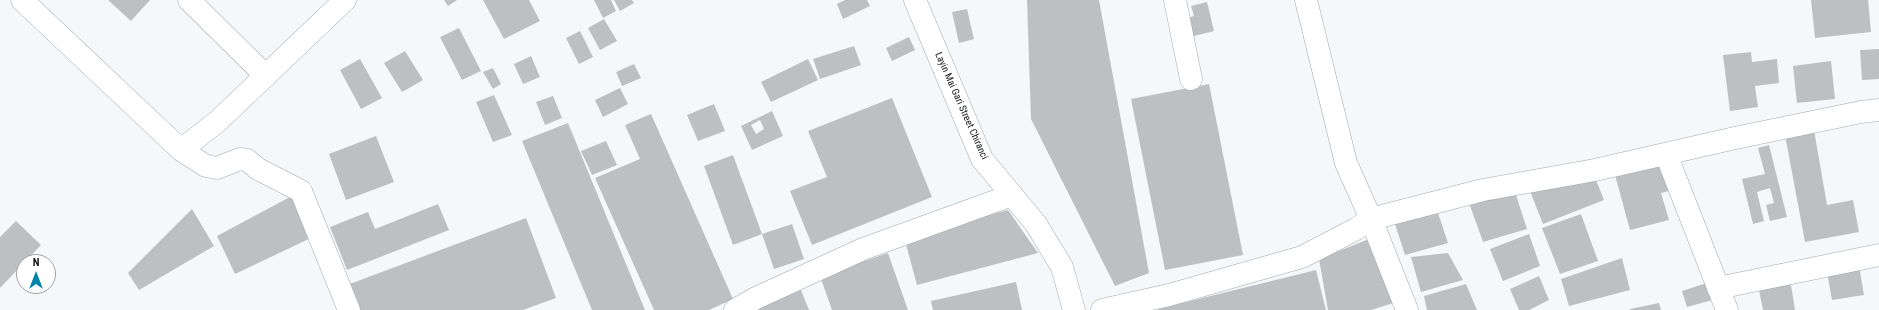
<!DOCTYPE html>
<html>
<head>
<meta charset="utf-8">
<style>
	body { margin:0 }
	#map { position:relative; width:1879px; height:310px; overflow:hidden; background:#f4f8fa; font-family:"Roboto Condensed",sans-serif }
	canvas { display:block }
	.north { position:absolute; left:16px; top:254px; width:40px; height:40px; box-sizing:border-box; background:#fff; border:1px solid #a0a1a1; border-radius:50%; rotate:0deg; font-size:11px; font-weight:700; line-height:16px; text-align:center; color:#121314 }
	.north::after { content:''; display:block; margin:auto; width:14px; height:18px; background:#0084a7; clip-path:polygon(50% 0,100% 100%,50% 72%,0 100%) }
</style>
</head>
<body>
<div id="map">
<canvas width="1879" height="310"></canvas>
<div class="north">N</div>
</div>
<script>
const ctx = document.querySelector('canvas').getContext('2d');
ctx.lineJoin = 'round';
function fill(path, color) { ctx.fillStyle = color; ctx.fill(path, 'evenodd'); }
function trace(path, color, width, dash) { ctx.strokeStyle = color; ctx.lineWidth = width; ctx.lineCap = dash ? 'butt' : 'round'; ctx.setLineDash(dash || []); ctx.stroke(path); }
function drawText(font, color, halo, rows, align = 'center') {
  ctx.font = font + ' "Roboto Condensed",sans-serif'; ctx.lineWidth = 4; ctx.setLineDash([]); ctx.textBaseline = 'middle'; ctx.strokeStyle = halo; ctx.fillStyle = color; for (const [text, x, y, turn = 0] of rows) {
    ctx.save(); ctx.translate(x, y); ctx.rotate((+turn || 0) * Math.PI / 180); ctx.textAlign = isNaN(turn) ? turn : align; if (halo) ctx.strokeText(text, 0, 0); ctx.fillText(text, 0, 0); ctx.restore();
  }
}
const building = new Path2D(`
	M108,0H150L131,21Z
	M444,0H457L448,6Z
	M483,0H529L540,21L504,39Z
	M594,0H611L616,11L603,18Z
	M614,0H632L634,3L620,11Z
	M845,0H867L870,6L843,19L837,4Z
	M1027,0H1099L1149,273L1115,286L1031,119Z
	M1811,0H1868L1871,32L1815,38Z
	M1207,2L1214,31L1186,38L1181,20L1194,16L1191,6Z
	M967,9L974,39L959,43L952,12Z
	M604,19L617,41L600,50L588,28Z
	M459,28L481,71L462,80L440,37Z
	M580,31L593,57L579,64L566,38Z
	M909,37L915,50L892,61L886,48Z
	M854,46L861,65L820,79L813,59Z
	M1879,49V79L1862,80L1860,50Z
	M405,51L423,80L402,92L384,63Z
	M1751,52L1752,62L1777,59L1779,83L1755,86L1758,107L1730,111L1723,55Z
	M531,56L540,77L523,84L514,64Z
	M360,59L382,98L361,109L340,70Z
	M808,59L818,80L771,102L761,82Z
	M1831,61L1835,99L1797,103L1793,66Z
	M634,64L641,78L622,86L616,72Z
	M493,68L501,84L493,89L483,72Z
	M1209,84L1243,255L1165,270L1131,99Z
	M620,88L628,104L603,117L595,100Z
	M494,95L512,135L493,142L476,102Z
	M553,96L562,118L545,125L536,102Z
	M892,98L932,197L812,245L790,191L827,177L808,131Z
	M714,104L725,131L698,141L687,115Z
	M772,111L783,136L752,150L741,126ZM760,120L764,129L756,134L751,125Z
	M651,114L733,299L709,310H654L595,178L640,159L625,125Z
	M568,123L645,310H592L522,141Z
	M1814,130L1827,205L1853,200L1859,232L1805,242L1785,135Z
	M376,136L394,182L346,200L329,154Z
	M606,141L617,165L592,175L581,151Z
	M1769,145L1787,217L1770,221L1766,205L1774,203L1770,188L1757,192L1764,221L1753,224L1742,179L1765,174L1758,148Z
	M733,155L762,234L733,245L704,166Z
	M1661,162L1669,191L1661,193L1669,220L1630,230L1615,175Z
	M1594,175L1604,200L1543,224L1530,191Z
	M1514,189L1527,229L1483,242L1468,200Z
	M301,191L313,237L235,274L217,236Z
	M438,204L449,230L347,270L330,227L368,212L375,229Z
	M192,209L214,246L139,290L128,273Z
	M1008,210L1038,253L917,285L904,237Z
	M1437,210L1448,243L1405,255L1394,221Z
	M1581,214L1598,261L1560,274L1542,228Z
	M526,218L556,298L523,310H357L347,285Z
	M16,221L41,245L0,288V237Z
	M792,224L804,259L774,269L762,234Z
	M1529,234L1540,266L1503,281L1490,249Z
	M1374,237L1397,302L1371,310H1328L1319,259Z
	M888,253L908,310H832L820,276Z
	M1448,253L1463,280L1421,292L1411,257Z
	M1622,258L1630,290L1569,306L1561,279Z
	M1859,266L1864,295L1832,300L1827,272Z
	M1316,270L1326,310H1158V309Z
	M1539,276L1549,300L1529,310H1519L1510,289Z
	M1790,279L1795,310H1763L1758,285Z
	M1016,282L1022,310H933L931,301Z
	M1710,282L1716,299L1687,307L1682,291Z
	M1466,284L1477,310H1427L1424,296Z
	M801,290L809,310H750Z
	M1659,303L1661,310H1630V309Z`);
const minor = new Path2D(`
	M22,0L181,150L206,166L217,168L240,159L247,160L258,169L301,191L349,310
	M189,0L266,76
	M915,0L982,159L1036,224L1062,267L1074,310
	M1175,0L1191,79
	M1306,0L1346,163L1371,219L1407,310
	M181,150L218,121L345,0
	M1666,154L1727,310
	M1718,288L1879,255
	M735,310L756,298L863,249L1012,195
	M1102,310L1169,295L1302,257L1356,229L1371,219L1483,190L1595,170L1735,138L1861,112L1879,110`);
const streetNames = [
	["Layin Mai Gari Street Chiranci",961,106,66]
];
fill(building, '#bcc0c2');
trace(minor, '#a4a8aa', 23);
trace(minor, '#fff', 22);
drawText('10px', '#121314', '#fff', streetNames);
</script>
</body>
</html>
